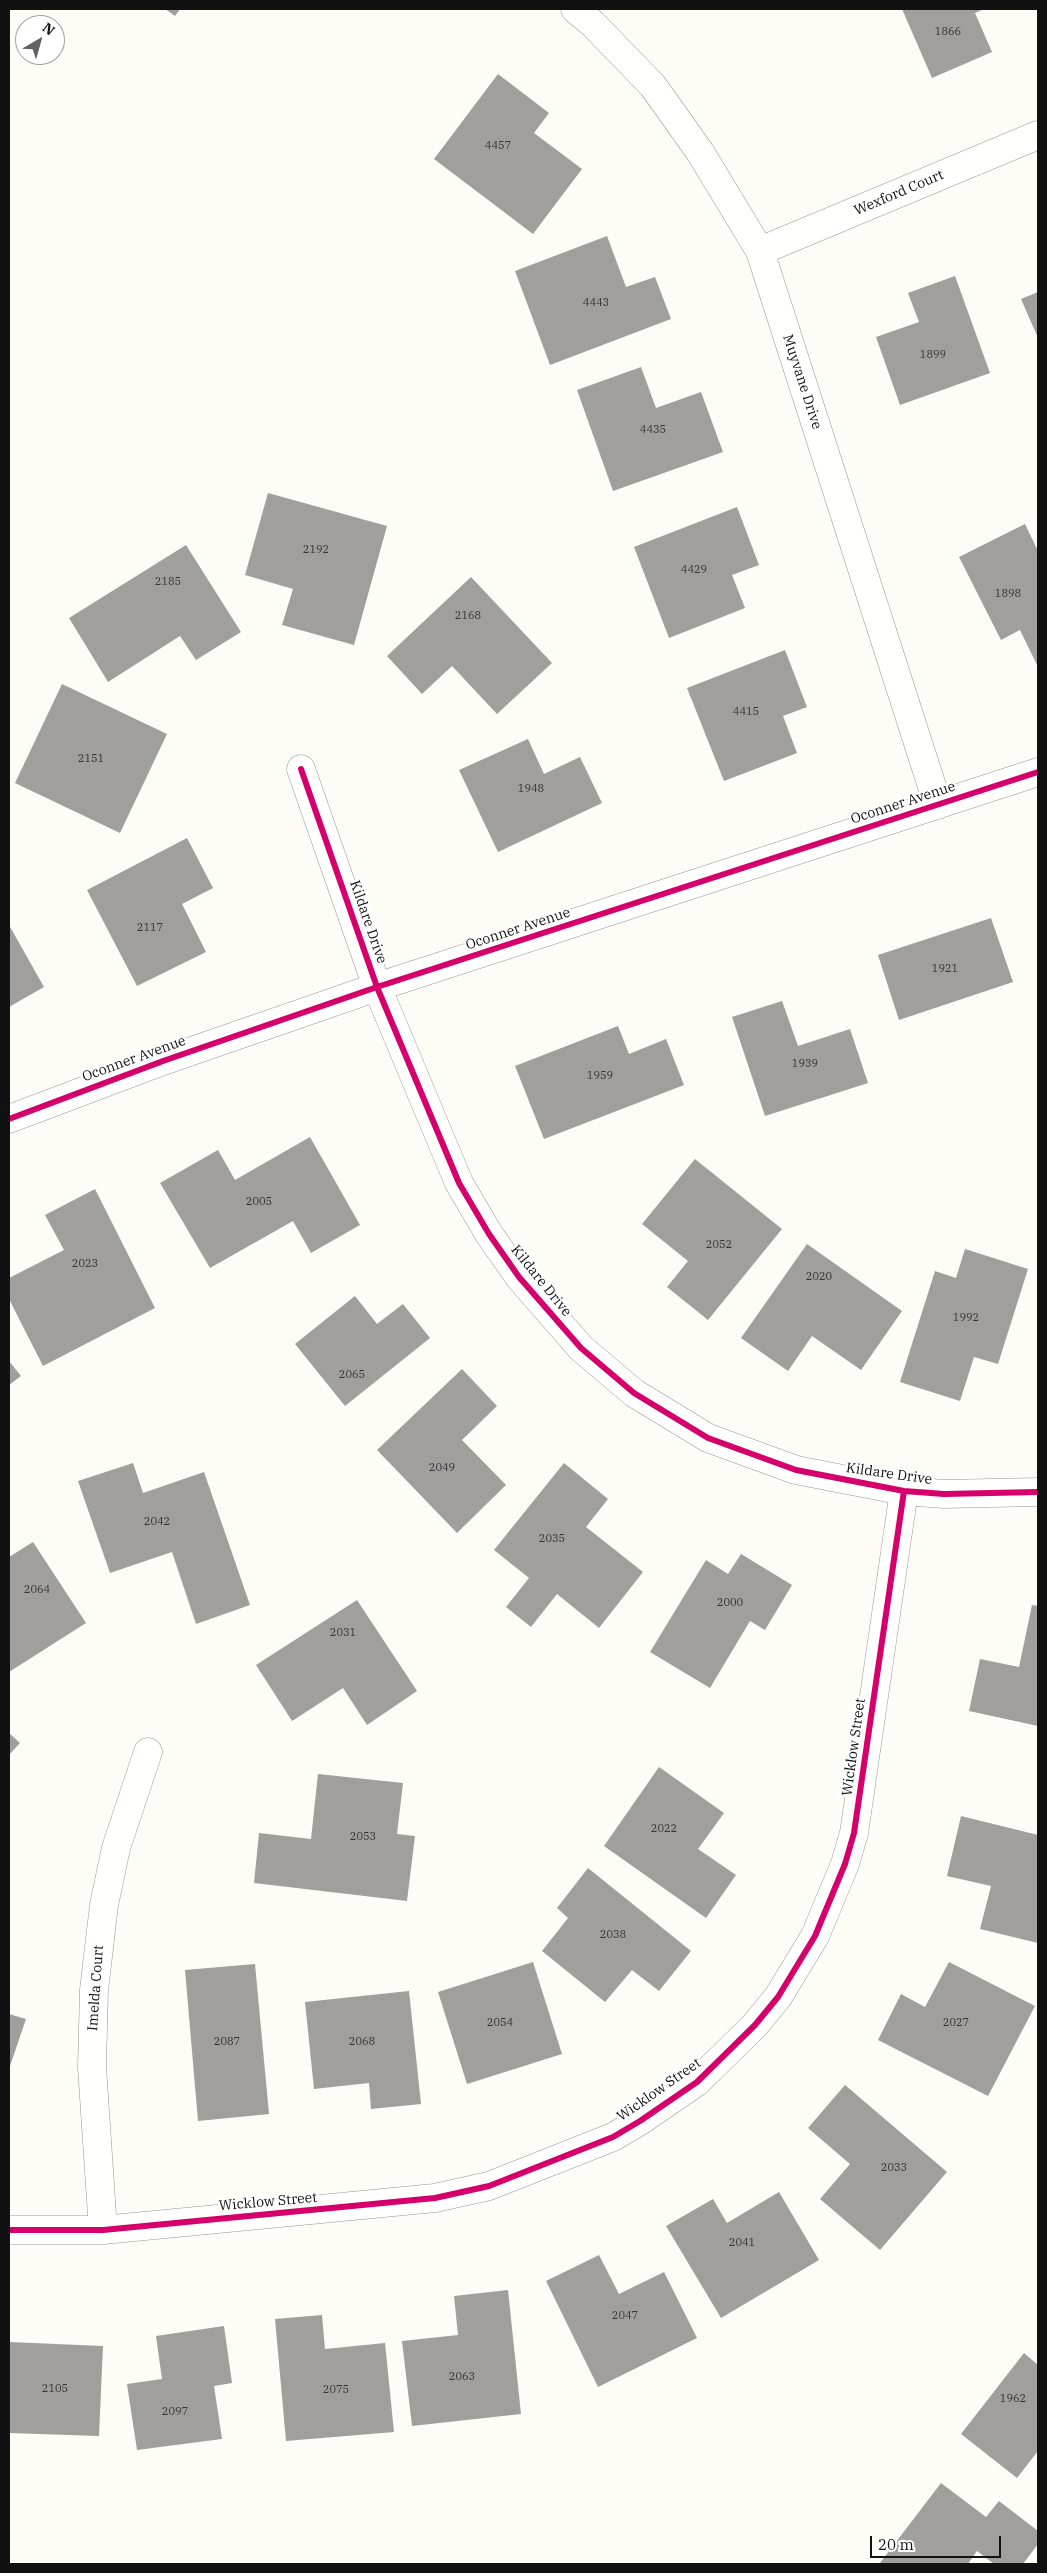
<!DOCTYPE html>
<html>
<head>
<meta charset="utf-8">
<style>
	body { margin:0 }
	#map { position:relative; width:1047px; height:2573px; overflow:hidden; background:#fdfcf7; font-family:"IBM Plex Serif",serif }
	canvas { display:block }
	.frame { position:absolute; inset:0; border:10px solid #111; pointer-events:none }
	.north { position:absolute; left:15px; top:15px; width:50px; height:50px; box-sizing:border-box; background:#fff; border:1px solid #a0a0a0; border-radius:50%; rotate:38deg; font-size:14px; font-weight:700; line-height:20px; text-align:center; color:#111 }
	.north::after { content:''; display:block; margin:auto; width:18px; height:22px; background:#646362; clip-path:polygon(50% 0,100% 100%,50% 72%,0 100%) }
	.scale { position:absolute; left:870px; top:2536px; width:131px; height:22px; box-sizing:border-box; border:2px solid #111; border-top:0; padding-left:6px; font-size:15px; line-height:18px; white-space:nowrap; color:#111; -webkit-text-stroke:4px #fff; paint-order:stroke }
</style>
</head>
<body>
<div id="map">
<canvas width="1047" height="2573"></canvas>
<div class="frame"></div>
<div class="north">N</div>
<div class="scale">20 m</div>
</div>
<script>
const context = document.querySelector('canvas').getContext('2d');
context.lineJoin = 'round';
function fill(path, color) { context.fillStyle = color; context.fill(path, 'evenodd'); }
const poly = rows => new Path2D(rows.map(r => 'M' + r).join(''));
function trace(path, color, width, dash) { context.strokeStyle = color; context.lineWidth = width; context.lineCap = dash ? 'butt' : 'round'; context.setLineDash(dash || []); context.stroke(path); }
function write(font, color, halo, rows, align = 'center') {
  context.font = font + ' "IBM Plex Serif",serif'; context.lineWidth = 5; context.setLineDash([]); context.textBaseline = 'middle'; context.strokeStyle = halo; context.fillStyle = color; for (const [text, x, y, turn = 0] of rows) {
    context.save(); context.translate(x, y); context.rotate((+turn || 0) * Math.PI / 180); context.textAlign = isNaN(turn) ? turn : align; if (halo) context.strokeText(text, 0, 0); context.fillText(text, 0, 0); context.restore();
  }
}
fill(poly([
	[165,9,180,9,175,16],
	[902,9,984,9,975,13,992,52,932,78],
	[498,74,549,113,534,133,582,169,533,234,434,159],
	[607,236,626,287,655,277,671,319,550,365,515,271],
	[955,276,990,373,900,405,876,337,919,322,908,293],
	[1038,292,1038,338,1021,299],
	[641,367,656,408,701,392,723,452,613,491,577,390],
	[268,493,387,526,354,645,282,625,293,589,245,575],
	[737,507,759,565,732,575,745,608,669,638,634,547],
	[1025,524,1038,551,1038,667,1020,630,1001,640,959,557],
	[186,545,241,632,196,660,180,636,108,682,69,618],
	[471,577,552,663,497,714,452,666,422,694,387,656],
	[785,650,807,707,783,716,797,753,724,781,687,688],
	[62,684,167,734,120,833,15,783],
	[528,739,544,774,580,757,602,803,498,852,459,770],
	[187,838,213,888,182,904,206,952,137,986,87,890],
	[991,918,1013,982,899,1020,878,955],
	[9,925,44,987,9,1007],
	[782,1001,798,1046,850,1029,868,1083,765,1116,732,1017],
	[618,1026,629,1054,666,1039,684,1085,544,1139,515,1066],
	[310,1137,360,1225,311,1253,293,1221,210,1268,160,1183,218,1150,235,1180],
	[695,1159,782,1229,708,1320,667,1287,688,1261,642,1224],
	[95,1189,155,1308,43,1366,9,1299,9,1278,64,1250,45,1215],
	[807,1244,902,1311,861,1370,812,1336,788,1371,741,1338],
	[965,1249,1028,1269,998,1364,974,1357,960,1401,900,1382,935,1271,956,1278],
	[355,1296,377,1324,403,1304,430,1338,345,1406,295,1344],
	[9,1361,21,1376,9,1385],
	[462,1369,497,1406,462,1440,506,1485,457,1533,377,1450],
	[133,1463,143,1493,204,1472,250,1605,196,1624,172,1552,110,1573,78,1481],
	[564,1463,608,1499,586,1527,643,1572,599,1628,557,1594,531,1627,506,1607,529,1578,494,1550],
	[33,1542,86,1623,9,1672,9,1557],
	[741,1554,792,1585,765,1630,750,1621,710,1688,650,1652,706,1560,728,1574],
	[357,1600,417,1691,367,1725,343,1688,292,1721,256,1665],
	[1032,1605,1038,1606,1038,1726,969,1711,980,1659,1019,1667],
	[9,1733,20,1743,9,1755],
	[659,1767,724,1813,698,1849,736,1875,706,1918,604,1846],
	[318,1774,403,1783,397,1834,415,1836,407,1901,254,1883,259,1833,311,1839],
	[961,1816,1038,1835,1038,1943,980,1929,991,1886,947,1876],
	[588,1868,691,1951,659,1991,632,1970,605,2002,542,1951,568,1918,557,1908],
	[533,1962,562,2054,467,2084,438,1992],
	[949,1962,1035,2006,988,2096,878,2040,901,1994,925,2007],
	[255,1964,269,2114,198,2121,185,1970],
	[409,1991,421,2104,371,2109,369,2083,314,2089,305,2002],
	[9,2014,26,2019,9,2069],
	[845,2085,947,2172,880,2250,820,2199,850,2164,808,2128],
	[779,2192,819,2260,721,2318,666,2226,713,2199,727,2223],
	[599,2255,619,2294,664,2272,697,2338,598,2387,546,2281],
	[508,2290,521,2414,412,2426,402,2341,458,2335,454,2296],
	[322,2315,325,2349,385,2343,394,2432,286,2441,275,2319],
	[224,2326,232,2383,214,2386,222,2439,137,2450,127,2384,162,2379,156,2336],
	[9,2342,103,2346,99,2436,9,2433],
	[1024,2353,1038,2365,1038,2451,1017,2478,961,2434],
	[941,2483,986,2517,999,2501,1038,2531,1038,2544,1023,2564,994,2564,977,2551,968,2564,880,2563]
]), '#a19f9c');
const minor = poly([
	[575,9,593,24,653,86,700,152,760,251,938,805],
	[760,251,1038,135],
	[301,769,377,987,459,1183,489,1234,519,1277,581,1348,634,1393,708,1438,796,1470,904,1491,944,1494,1038,1492],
	[9,1119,163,1061,377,987,1038,772],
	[9,2230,103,2230,435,2198,489,2186,613,2137,640,2121,697,2082,755,2025,778,1997,815,1936,845,1864,854,1833,904,1491],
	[103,2230,92,2067,94,1990,104,1905,116,1848,148,1752]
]);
trace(minor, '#979795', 29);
trace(minor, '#fffffe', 28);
trace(poly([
	[301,769,377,987,459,1183,489,1234,519,1277,581,1348,634,1393,708,1438,796,1470,904,1491,944,1494,1038,1492],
	[9,1119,163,1061,377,987,1038,772],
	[9,2230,103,2230,435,2198,489,2186,613,2137,640,2121,697,2082,755,2025,778,1997,815,1936,845,1864,854,1833,904,1491]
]), '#d6006c', 6);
write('11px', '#353434', null, [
	["1866",948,32],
	["4457",498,146],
	["4443",596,303],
	["1899",933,355],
	["4435",653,430],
	["2192",316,550],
	["4429",694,570],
	["2185",168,582],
	["1898",1008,594],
	["2168",468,616],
	["4415",746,712],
	["2151",91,759],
	["1948",531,789],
	["2117",150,928],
	["1921",945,969],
	["1939",805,1064],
	["1959",600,1076],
	["2005",259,1202],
	["2052",719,1245],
	["2023",85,1264],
	["2020",819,1277],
	["1992",966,1318],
	["2065",352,1375],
	["2049",442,1468],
	["2042",157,1522],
	["2035",552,1539],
	["2064",37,1590],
	["2000",730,1603],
	["2031",343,1633],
	["2022",664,1829],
	["2053",363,1837],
	["2038",613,1935],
	["2054",500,2023],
	["2027",956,2023],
	["2087",227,2042],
	["2068",362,2042],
	["2033",894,2168],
	["2041",742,2243],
	["2047",625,2316],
	["2063",462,2377],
	["2105",55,2389],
	["2075",336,2390],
	["1962",1013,2399],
	["2097",175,2412]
]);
write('14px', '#111', '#fff', [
	["Wexford Court",899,193,-23],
	["Muyvane Drive",802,382,72],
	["Oconner Avenue",903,803,-18],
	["Kildare Drive",368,922,71],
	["Oconner Avenue",518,929,-18],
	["Oconner Avenue",134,1059,-20],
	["Kildare Drive",541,1281,51],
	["Kildare Drive",889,1474,8],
	["Wicklow Street",854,1747,-82],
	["Imelda Court",96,1988,-86],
	["Wicklow Street",659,2090,-35],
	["Wicklow Street",268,2202,-5]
]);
</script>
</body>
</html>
